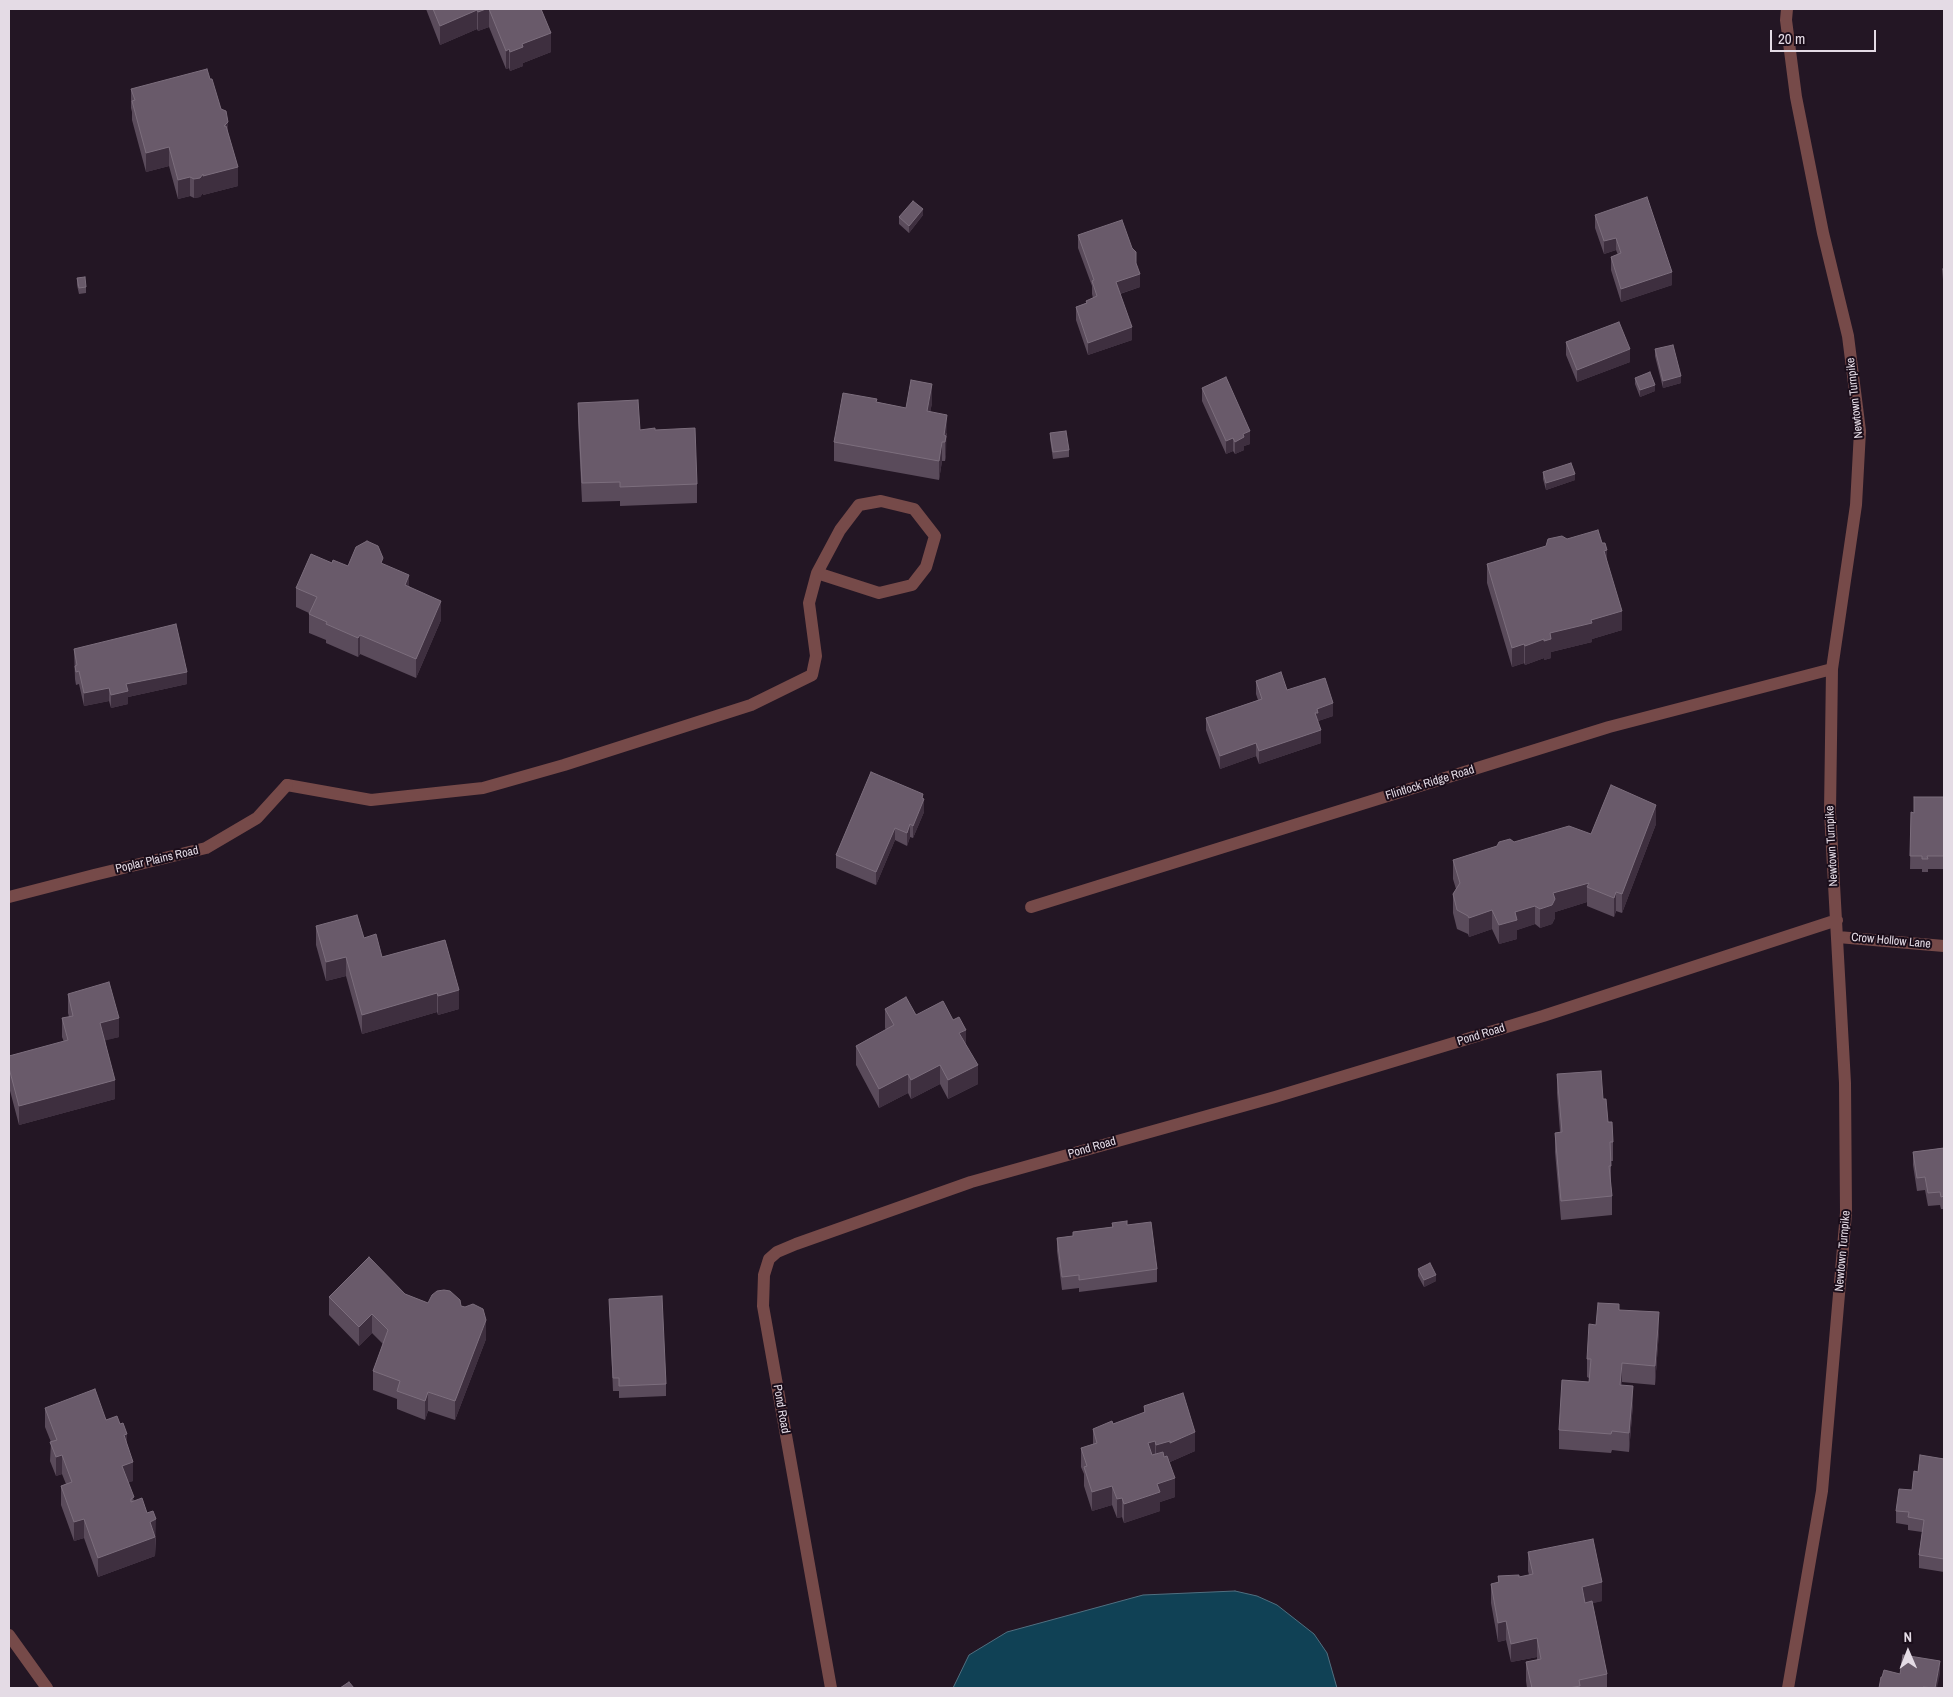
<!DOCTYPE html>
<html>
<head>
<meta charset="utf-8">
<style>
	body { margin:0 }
	#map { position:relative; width:1953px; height:1697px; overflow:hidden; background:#231624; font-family:"Archivo Narrow",sans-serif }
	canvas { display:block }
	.frame { position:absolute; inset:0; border:10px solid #e4dbe5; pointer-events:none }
	.north { position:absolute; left:1883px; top:1627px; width:50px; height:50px; -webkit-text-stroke:4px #1a0d1a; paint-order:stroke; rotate:359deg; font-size:14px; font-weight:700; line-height:20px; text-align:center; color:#e4dbe5 }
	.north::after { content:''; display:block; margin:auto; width:18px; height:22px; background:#e4dbe5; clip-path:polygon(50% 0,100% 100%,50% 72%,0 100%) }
	.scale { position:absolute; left:1770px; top:30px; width:106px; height:22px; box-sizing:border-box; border:2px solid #e4dbe5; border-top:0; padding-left:6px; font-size:15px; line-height:18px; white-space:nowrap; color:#e4dbe5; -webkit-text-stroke:4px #1a0d1a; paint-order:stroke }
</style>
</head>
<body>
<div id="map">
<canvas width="1953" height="1697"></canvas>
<div class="frame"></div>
<div class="north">N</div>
<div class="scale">20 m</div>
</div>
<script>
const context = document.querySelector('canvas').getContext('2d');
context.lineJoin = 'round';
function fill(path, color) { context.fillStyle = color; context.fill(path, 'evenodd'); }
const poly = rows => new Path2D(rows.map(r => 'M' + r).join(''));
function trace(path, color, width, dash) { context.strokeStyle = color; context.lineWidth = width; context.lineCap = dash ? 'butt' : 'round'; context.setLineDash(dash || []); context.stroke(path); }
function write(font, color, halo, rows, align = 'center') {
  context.font = font + ' "Archivo Narrow",sans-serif'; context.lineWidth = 4; context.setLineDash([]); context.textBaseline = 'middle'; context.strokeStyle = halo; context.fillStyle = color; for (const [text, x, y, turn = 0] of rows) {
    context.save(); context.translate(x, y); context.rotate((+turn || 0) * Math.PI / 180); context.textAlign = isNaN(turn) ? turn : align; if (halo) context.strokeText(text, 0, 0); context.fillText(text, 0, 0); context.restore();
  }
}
const water = poly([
	[1235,1591,1257,1596,1277,1605,1314,1634,1327,1653,1337,1688,953,1688,969,1655,1007,1632,1143,1595,1235,1591]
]);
fill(water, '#104155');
trace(water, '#506f80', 1);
trace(poly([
	[287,785,371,800,483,788,564,765,751,705,812,675,816,656,809,603,817,573,840,530,859,505,881,501,914,509,935,536,926,567,912,585,879,593,817,573]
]), '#764a49', 12);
trace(poly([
	[1787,9,1786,20,1796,97,1823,233,1848,336,1860,431,1856,505,1832,669,1830,812,1845,1083,1846,1213,1822,1491,1788,1688],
	[9,897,94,875,206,848,257,818,287,785],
	[1031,907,1609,727,1832,669],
	[1838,937,1944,946],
	[9,1635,47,1688],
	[831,1688,763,1306,764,1275,769,1259,777,1252,796,1244,971,1182,1275,1097,1543,1016,1837,920]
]), '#764a49', 12);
fill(poly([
	[426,9,541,9,551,52,523,63,523,66,510,71,509,68,506,69,489,27,478,31,477,29,440,45],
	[210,79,221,109,228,134,238,186,203,195,203,193,200,197,194,198,190,196,178,199,169,166,146,172,132,120,132,112,131,108,131,89],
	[923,215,909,233,899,224,899,217],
	[1595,215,1672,285,1621,302,1611,270,1611,257,1618,255,1616,250,1604,254,1595,228],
	[1943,228,1944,228,1944,259,1943,247],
	[1078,235,1136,263,1140,287,1120,294,1132,340,1088,355,1076,320,1076,307,1086,303,1086,301,1093,298,1092,294,1092,286,1078,248],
	[1943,269,1944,269,1944,309,1943,288],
	[77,278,86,287,86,293,79,294,77,285],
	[1566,342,1630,362,1577,382,1566,355],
	[1655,349,1681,383,1663,388,1655,356],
	[1635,378,1655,391,1640,397,1635,384],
	[1202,388,1250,444,1244,446,1244,450,1235,454,1233,451,1226,454,1202,401],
	[877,402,906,408,932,403,930,412,947,434,946,439,946,455,945,461,942,461,939,480,834,461,834,442],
	[578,403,640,430,655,430,697,484,697,503,620,506,620,501,582,502,578,422],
	[1050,433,1069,450,1069,457,1053,459,1050,439],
	[1543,472,1575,480,1546,490,1543,479],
	[1607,561,1622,630,1592,639,1592,642,1551,652,1551,658,1544,660,1544,658,1525,665,1524,663,1512,667,1487,583,1487,564],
	[332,563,348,566,383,564,409,586,441,620,416,678,360,654,358,657,326,643,326,640,309,633,309,613,296,607,296,588],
	[74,649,187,684,128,697,128,704,111,708,109,701,84,706,79,684,76,685,75,679],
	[1256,681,1287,690,1333,716,1318,721,1321,743,1259,764,1256,756,1220,769,1206,730,1206,718,1258,700,1256,694],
	[1944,797,1944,869,1928,869,1928,872,1922,872,1922,869,1910,869,1911,812,1914,813],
	[923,798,924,812,913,838,910,837,907,846,895,840,876,885,836,868,836,855],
	[1656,824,1622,913,1616,911,1614,917,1587,906,1587,902,1555,912,1555,918,1552,924,1540,928,1535,924,1517,930,1517,939,1499,944,1492,929,1469,937,1468,934,1457,929,1453,913,1453,894,1456,889,1453,879,1453,860,1514,842,1591,834],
	[316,926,364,938,382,957,445,940,459,1009,438,1015,437,1012,362,1034,346,976,326,981,316,945],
	[68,994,119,1037,105,1040,115,1099,19,1125,9,1087,9,1056,64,1042,62,1037,62,1018,69,1017,68,1013],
	[885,1009,916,1015,966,1045,978,1084,948,1099,940,1084,911,1099,908,1093,879,1108,856,1065,856,1046,886,1030,885,1028],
	[1557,1074,1603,1099,1613,1142,1613,1161,1611,1161,1611,1185,1610,1185,1612,1196,1612,1215,1561,1220,1555,1152,1555,1133,1560,1132,1557,1093],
	[1944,1148,1944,1209,1941,1209,1940,1205,1928,1206,1925,1190,1917,1191,1913,1165,1913,1152],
	[1112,1223,1127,1225,1157,1269,1157,1282,1079,1292,1079,1288,1062,1290,1057,1251,1057,1238,1073,1236,1073,1232,1112,1227],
	[1418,1269,1436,1281,1424,1287,1418,1276],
	[405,1294,428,1303,461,1306,486,1339,455,1420,428,1411,425,1420,397,1409,397,1399,373,1390,373,1371,383,1344,372,1333,359,1346,329,1315,329,1297],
	[609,1299,666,1384,666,1396,619,1398,619,1391,613,1391],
	[1619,1310,1659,1331,1655,1385,1622,1382,1621,1385,1633,1404,1629,1452,1612,1450,1611,1453,1559,1449,1559,1430,1589,1382,1589,1378,1587,1377,1587,1359,1596,1325],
	[1144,1406,1195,1451,1170,1462,1170,1460,1169,1460,1175,1497,1160,1502,1160,1511,1124,1523,1122,1517,1117,1518,1112,1505,1092,1511,1084,1486,1084,1474,1081,1467,1081,1448,1093,1444,1093,1429,1113,1424,1144,1413],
	[45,1408,106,1420,127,1445,133,1481,128,1482,134,1501,156,1538,155,1556,98,1577,84,1538,74,1541,61,1505,61,1486,66,1484,62,1474,56,1476,50,1461,51,1442,45,1427],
	[1944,1459,1944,1572,1919,1568,1919,1555,1922,1532,1908,1530,1908,1525,1896,1523,1896,1511,1912,1490,1918,1472],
	[1528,1552,1602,1601,1592,1603,1607,1674,1607,1688,1527,1688,1526,1681,1526,1662,1537,1660,1537,1657,1511,1662,1506,1640,1498,1642,1491,1603,1491,1584,1498,1583,1498,1576,1519,1577,1529,1575,1528,1571]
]), '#5a4b5b');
fill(poly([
	[486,9,489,9,489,27,478,31,478,12],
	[477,10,477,29,440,45,440,26],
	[551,33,551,52,523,63,523,66,510,71,510,52,522,44],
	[509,49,509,68,506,69,506,51],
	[228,122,228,141,224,126],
	[169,147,169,166,146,172,146,153],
	[238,167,238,186,203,195,203,176],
	[203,174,203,193,200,197,194,198,194,179],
	[190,177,190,196,178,199,178,180],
	[923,209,923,215,909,233,909,226],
	[1616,238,1616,250,1604,254,1604,241],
	[1672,272,1672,285,1621,302,1621,289],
	[1140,274,1140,287,1116,295,1116,282],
	[1132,327,1132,340,1088,355,1088,343],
	[1630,349,1630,362,1577,382,1577,370],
	[1681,376,1681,383,1663,388,1663,381],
	[932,384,932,403,927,430,927,411],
	[1655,385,1655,391,1640,397,1640,390],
	[947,415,946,455,945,461,945,442,944,435],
	[1250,431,1250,444,1244,446,1244,450,1235,454,1235,442,1243,434],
	[1233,438,1233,451,1226,454,1226,441],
	[942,442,942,461,939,480,939,461],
	[1575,474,1575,480,1546,490,1546,483],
	[1607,550,1607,569,1604,551],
	[409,575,409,594,405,585],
	[441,601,441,620,416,678,416,659],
	[1622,611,1622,630,1592,639,1592,642,1551,652,1551,658,1544,660,1544,641,1550,633],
	[360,635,360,654,358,657,358,638],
	[1544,639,1544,658,1525,665,1525,646],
	[1524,644,1524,663,1512,667,1512,648],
	[187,672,187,684,128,697,128,704,111,708,111,695,126,684],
	[109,688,109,701,84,706,84,693],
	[1333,703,1333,716,1318,721,1318,726,1315,713,1317,709],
	[1321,730,1321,743,1259,764,1259,751],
	[1256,743,1256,756,1220,769,1220,756],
	[923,794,923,802,924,799,924,812,913,838,913,826],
	[1656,805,1656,824,1622,913,1622,894],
	[910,824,910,837,907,846,907,833],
	[895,828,895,840,876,885,876,872],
	[1589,883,1587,887,1587,902,1555,912,1555,918,1552,924,1540,928,1540,909,1553,893],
	[1616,892,1616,911,1614,917,1614,898],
	[1535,906,1535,924,1517,930,1517,939,1499,944,1499,925,1515,912],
	[1492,910,1492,929,1469,937,1469,918],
	[346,957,346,976,326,981,326,962],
	[459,990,459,1009,438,1015,438,996],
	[437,993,437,1012,362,1034,362,1015],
	[119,1018,119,1037,100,1042,100,1023],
	[966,1030,966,1048,959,1033],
	[940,1065,940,1084,911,1099,911,1080],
	[978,1065,978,1084,948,1099,948,1080],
	[908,1074,908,1093,879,1108,879,1089],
	[115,1080,115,1099,19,1125,19,1106],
	[1436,1275,1436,1281,1424,1287,1424,1280],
	[1659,1312,1659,1331,1655,1385,1655,1366],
	[372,1314,372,1333,359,1346,359,1327],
	[486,1320,486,1339,455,1420,455,1401],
	[1622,1363,1622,1382,1620,1403,1620,1385],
	[1633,1386,1633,1404,1629,1452,1629,1433],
	[428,1392,428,1411,425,1420,425,1401],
	[1195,1432,1195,1451,1170,1462,1170,1443],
	[127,1434,127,1453,124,1435],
	[1155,1441,1155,1459,1148,1462,1148,1443],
	[1170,1441,1170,1460,1156,1464,1156,1445],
	[62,1455,62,1474,56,1476,56,1457],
	[133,1462,133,1481,122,1485,122,1466],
	[1175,1478,1175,1497,1160,1502,1160,1511,1124,1523,1124,1504,1157,1484],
	[1112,1486,1112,1505,1092,1511,1092,1492],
	[1122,1498,1122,1517,1117,1518,1117,1499],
	[84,1519,84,1538,74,1541,74,1522],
	[156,1519,155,1556,98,1577,98,1558,150,1522],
	[1602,1582,1602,1601,1582,1606,1582,1587],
	[1506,1621,1506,1640,1498,1642,1498,1623],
	[1537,1638,1537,1657,1511,1662,1511,1644],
	[1940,1661,1940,1674,1937,1688,1935,1688]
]), '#3e2f3f');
const building = poly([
	[433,9,486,9,478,12,477,10,440,26,433,9],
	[489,9,541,9,551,33,522,44,523,47,510,52,509,49,506,51,489,9],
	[207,69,210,79,212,79,221,109,226,111,228,122,224,126,226,126,238,167,203,176,203,174,200,178,194,179,190,177,178,180,169,147,146,153,132,101,135,100,131,89,207,69],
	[1647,197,1672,272,1621,289,1611,257,1621,253,1616,238,1604,241,1595,215,1647,197],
	[913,201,923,209,909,226,899,217,913,201],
	[1122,220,1132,248,1136,252,1136,263,1140,274,1116,282,1132,327,1088,343,1076,307,1087,303,1086,301,1097,296,1092,281,1094,280,1078,235,1122,220],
	[1943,269,1944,269,1944,290,1943,269],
	[85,277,86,287,79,288,77,278,85,277],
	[1619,322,1630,349,1577,370,1566,342,1619,322],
	[1673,345,1681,376,1663,381,1655,349,1673,345],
	[1650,372,1655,385,1640,390,1635,378,1650,372],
	[1226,377,1250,431,1243,434,1244,437,1235,442,1233,438,1226,441,1202,388,1226,377],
	[911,380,932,384,927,411,947,415,944,435,946,436,945,442,942,442,939,461,834,442,843,393,877,399,876,402,906,408,911,380],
	[638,400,640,430,655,428,655,430,695,428,697,484,620,487,620,482,582,483,578,403,638,400],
	[1066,431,1069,450,1053,452,1050,433,1066,431],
	[1571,463,1575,474,1546,483,1543,472,1571,463],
	[1598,530,1602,543,1605,543,1607,550,1604,551,1622,611,1591,620,1592,623,1550,633,1551,639,1544,641,1544,639,1525,646,1524,644,1512,648,1487,564,1546,546,1548,539,1562,536,1567,539,1598,530],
	[367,541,378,546,383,558,381,563,409,575,405,585,441,601,416,659,360,635,358,638,326,624,327,622,309,614,317,597,296,588,311,554,332,563,333,560,348,566,356,547,367,541],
	[176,624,187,672,126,684,128,691,111,695,109,688,84,693,79,671,76,672,75,666,77,665,74,649,176,624],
	[1281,672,1287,690,1325,678,1333,703,1317,709,1318,713,1315,713,1321,730,1259,751,1256,743,1220,756,1206,718,1262,699,1256,681,1281,672],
	[871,772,923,794,922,798,924,799,913,826,910,824,907,833,895,828,876,872,836,855,871,772],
	[1611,785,1656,805,1622,894,1616,892,1614,898,1587,887,1589,883,1553,893,1555,899,1552,905,1540,909,1535,906,1515,912,1517,920,1499,925,1492,910,1469,918,1468,916,1457,910,1453,894,1460,883,1453,860,1497,846,1499,842,1510,839,1514,842,1569,826,1591,834,1611,785],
	[1914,797,1944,797,1944,856,1927,856,1928,859,1922,859,1922,856,1910,856,1911,812,1914,813,1914,797],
	[357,915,364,938,376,934,382,957,445,940,459,990,438,996,437,993,362,1015,346,957,326,962,316,926,357,915],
	[109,982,119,1018,100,1023,115,1080,19,1106,9,1068,9,1056,68,1040,62,1018,73,1016,68,994,109,982],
	[906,997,916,1015,943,1001,953,1020,959,1017,966,1030,959,1033,978,1065,948,1080,940,1065,911,1080,908,1074,879,1089,856,1046,894,1025,885,1009,906,997],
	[1601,1071,1603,1099,1606,1099,1608,1122,1612,1122,1613,1142,1610,1142,1611,1166,1609,1166,1612,1196,1561,1201,1555,1133,1562,1132,1557,1074,1601,1071],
	[1944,1148,1944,1196,1941,1197,1940,1192,1928,1193,1925,1177,1917,1178,1913,1152,1944,1148],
	[1127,1221,1127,1225,1151,1222,1157,1269,1079,1280,1079,1275,1062,1277,1057,1238,1073,1236,1073,1232,1113,1227,1112,1223,1127,1221],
	[369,1257,405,1294,428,1303,432,1295,437,1291,444,1290,450,1291,460,1300,461,1306,465,1307,473,1304,483,1309,486,1320,455,1401,428,1392,425,1401,397,1391,400,1381,373,1371,388,1330,372,1314,359,1327,329,1297,369,1257],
	[1430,1263,1436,1275,1424,1280,1418,1269,1430,1263],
	[662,1296,666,1384,619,1386,619,1378,613,1378,609,1299,662,1296],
	[1598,1303,1619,1304,1619,1310,1659,1312,1655,1366,1622,1363,1620,1385,1633,1386,1629,1433,1612,1431,1611,1434,1559,1430,1562,1380,1589,1382,1591,1359,1587,1359,1589,1324,1596,1325,1598,1303],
	[95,1389,106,1420,117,1416,120,1424,123,1423,127,1434,124,1435,133,1462,122,1466,134,1497,131,1499,131,1502,142,1498,147,1513,153,1511,156,1519,150,1522,155,1537,98,1558,84,1519,74,1522,61,1486,72,1482,62,1455,56,1457,50,1442,57,1440,45,1408,95,1389],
	[1183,1393,1195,1432,1170,1443,1170,1441,1156,1445,1155,1441,1148,1443,1152,1455,1163,1452,1164,1457,1167,1456,1175,1478,1157,1484,1160,1492,1124,1504,1122,1498,1117,1499,1112,1486,1092,1492,1084,1467,1087,1466,1081,1448,1097,1443,1093,1429,1112,1421,1113,1424,1145,1412,1144,1406,1183,1393],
	[1920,1455,1944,1459,1944,1559,1919,1555,1924,1520,1908,1517,1909,1512,1896,1511,1899,1489,1912,1490,1914,1471,1918,1472,1920,1455],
	[1593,1539,1602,1582,1582,1587,1585,1603,1592,1601,1607,1674,1579,1680,1580,1686,1569,1688,1532,1688,1526,1662,1541,1659,1537,1638,1511,1644,1506,1621,1498,1623,1491,1584,1499,1582,1498,1576,1519,1575,1519,1577,1533,1574,1528,1552,1593,1539],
	[1903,1655,1940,1661,1935,1688,1923,1687,1923,1688,1879,1688,1881,1677,1882,1677,1884,1670,1900,1674,1903,1655],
	[349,1682,354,1688,340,1688,349,1682]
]);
fill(building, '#695a6a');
trace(building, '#7c6e7d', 1);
write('12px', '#e4dbe5', '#1a0d1a', [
	["Newtown Turnpike",1855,398,-96],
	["Flintlock Ridge Road",1430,783,-17],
	["Newtown Turnpike",1832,846,-93],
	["Poplar Plains Road",157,860,-13],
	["Crow Hollow Lane",1891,941,5],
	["Pond Road",1481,1035,-17],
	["Pond Road",1092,1148,-16],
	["Newtown Turnpike",1843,1251,-85],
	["Pond Road",781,1409,80]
]);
</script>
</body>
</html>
